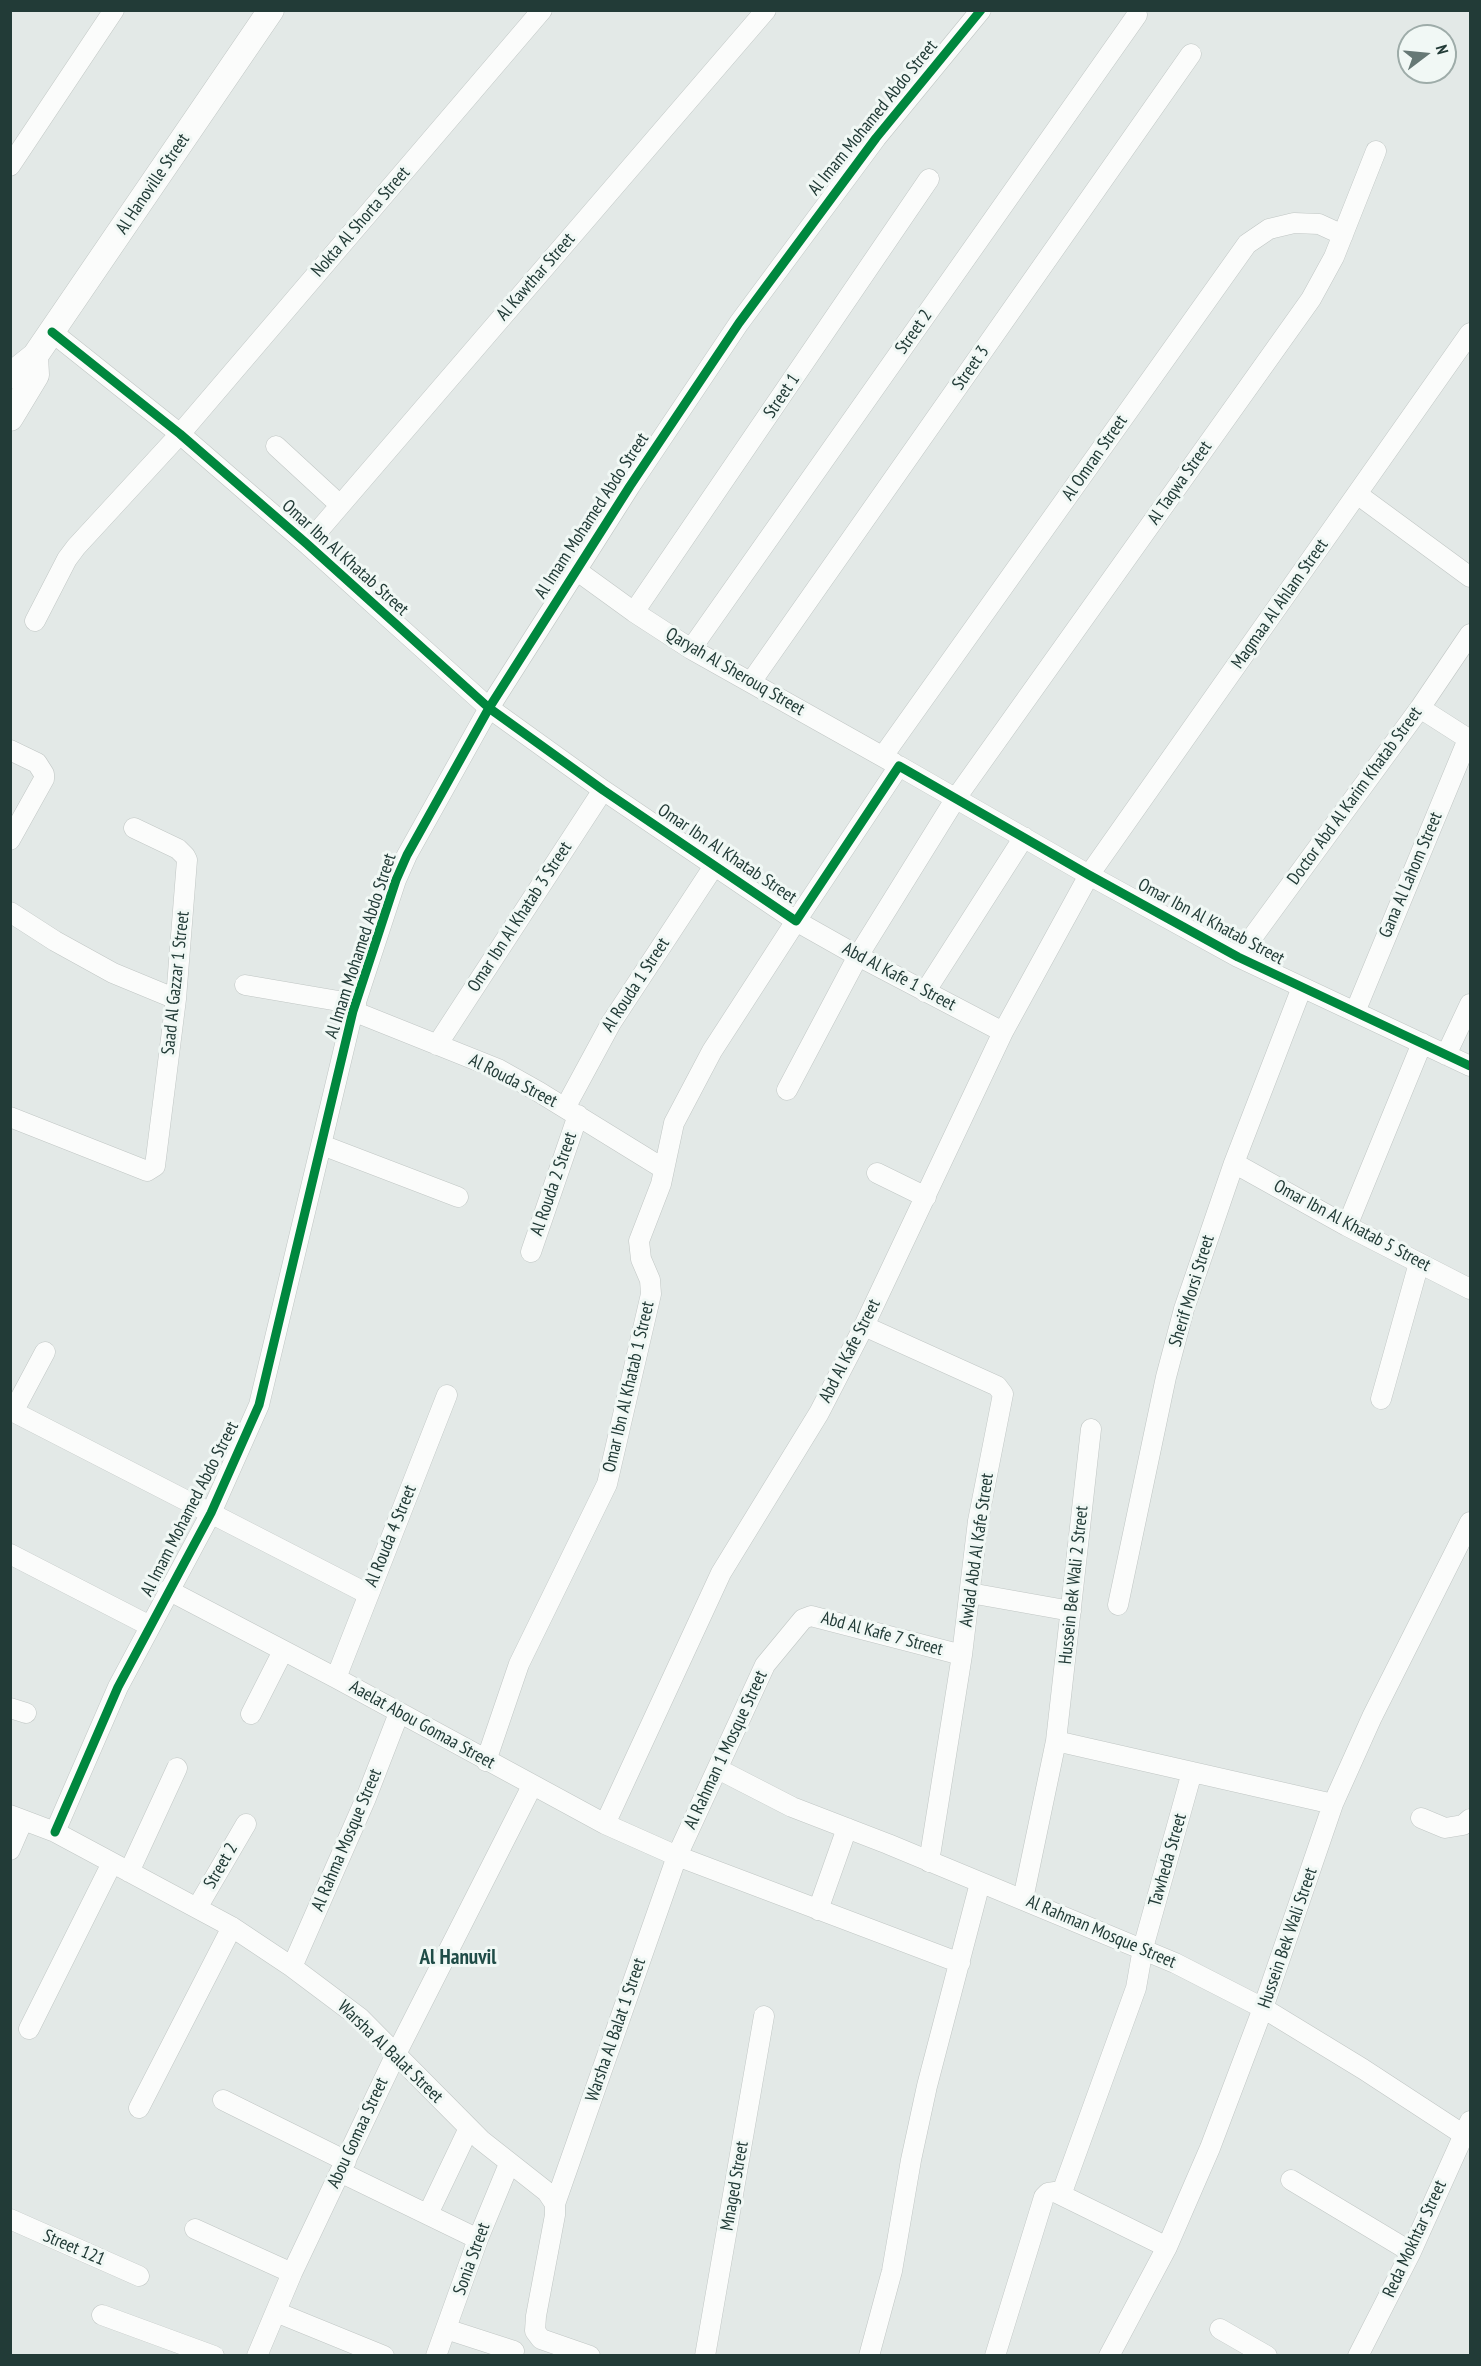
<!DOCTYPE html>
<html>
<head>
<meta charset="utf-8">
<style>
	body { margin:0 }
	#map { position:relative; width:1481px; height:2366px; overflow:hidden; background:#e3e9e7; font-family:"PT Sans Narrow",sans-serif }
	canvas { display:block }
	.frame { position:absolute; inset:0; border:12px solid #223b37; pointer-events:none }
	.north { position:absolute; left:1397px; top:24px; width:60px; height:60px; box-sizing:border-box; background:#f1f8f5; border:2px solid #9eaca9; border-radius:50%; rotate:74deg; font-size:16px; font-weight:700; line-height:24px; text-align:center; color:#223b37 }
	.north::after { content:''; display:block; margin:auto; width:21px; height:27px; background:#667875; clip-path:polygon(50% 0,100% 100%,50% 72%,0 100%) }
</style>
</head>
<body>
<div id="map">
<canvas width="1481" height="2366"></canvas>
<div class="frame"></div>
<div class="north">N</div>
</div>
<script>
const context = document.querySelector('canvas').getContext('2d');
context.lineJoin = 'round';
const poly = rows => new Path2D(rows.map(r => 'M' + r).join(''));
function trace(path, color, width, dash) { context.strokeStyle = color; context.lineWidth = width; context.lineCap = dash ? 'butt' : 'round'; context.setLineDash(dash || []); context.stroke(path); }
function write(font, color, halo, rows, align = 'center') {
  context.font = font + ' "PT Sans Narrow",sans-serif'; context.lineWidth = 6; context.setLineDash([]); context.textBaseline = 'middle'; context.strokeStyle = halo; context.fillStyle = color; for (const [text, x, y, turn = 0] of rows) {
    context.save(); context.translate(x, y); context.rotate((+turn || 0) * Math.PI / 180); context.textAlign = isNaN(turn) ? turn : align; if (halo) context.strokeText(text, 0, 0); context.fillText(text, 0, 0); context.restore();
  }
}
const minor = poly([
	[10,166,114,10],
	[52,332,180,434,307,544,489,708,603,790,796,921,899,766,1089,875,1238,957,1470,1066],
	[276,446,340,505],
	[1357,494,1470,577],
	[307,544,766,10],
	[576,570,634,612,691,649,894,763],
	[634,612,929,179],
	[35,621,67,559,76,547,180,434,542,10],
	[691,649,1137,15],
	[751,682,1191,54],
	[1420,708,1470,740],
	[10,750,37,763,44,774,44,779,10,840],
	[883,756,1247,244,1269,229,1294,223,1319,224,1343,235],
	[10,912,55,941,113,973,176,999],
	[1238,957,1420,708,1470,634],
	[245,985,356,1004],
	[925,992,1024,837],
	[353,1011,498,1069,539,1092,664,1169],
	[1355,1012,1468,739],
	[437,1045,603,790],
	[1446,1055,1470,1004],
	[787,1090,858,956,956,798,1311,299,1334,257,1376,151],
	[565,1108,611,1023,714,866],
	[10,1117,147,1171,155,1166,176,999,187,860,185,856,178,849,134,828],
	[322,1145,458,1197],
	[1234,1163,1347,1226,1470,1289],
	[877,1173,926,1197],
	[1347,1226,1422,1043],
	[531,1252,578,1115],
	[864,1326,997,1386,1003,1394,978,1521,962,1655,929,1862],
	[1381,1399,1419,1263],
	[10,1410,368,1594],
	[13,1412,45,1352],
	[10,1554,150,1626],
	[168,1590,336,1678,605,1824,677,1856,960,1963],
	[970,1593,1071,1611],
	[1118,1605,1166,1377,1184,1309,1234,1163,1302,987],
	[336,1678,447,1395],
	[10,1708,26,1713],
	[251,1714,283,1651],
	[1056,1741,1333,1804],
	[486,1761,519,1664,607,1484,651,1294,650,1280,641,1259,639,1241,661,1184,674,1123,712,1051,796,921,858,956,1003,1032],
	[718,1769,792,1807,888,1844,1175,1963,1263,2008,1363,2069,1464,2135],
	[10,1815,55,1832,232,1927,292,1967,360,2018,481,2140,547,2192,555,2204,555,2215,536,2316,535,2331,541,2339,590,2356],
	[1421,1818,1445,1828,1463,1825,1470,1819],
	[605,1824,721,1573,819,1413,864,1326,1003,1032,1089,875,1470,333],
	[55,1832,118,1687,211,1513,259,1405,353,1011,396,880,407,855,489,708,630,486,739,323,876,138,981,10],
	[10,1850,23,1820],
	[129,1872,177,1768],
	[1023,1899,1056,1741,1091,1429],
	[197,1908,246,1824],
	[818,1910,847,1828],
	[292,1967,366,1798,399,1713],
	[29,2029,112,1863],
	[223,2100,346,2161],
	[139,2108,232,1927],
	[340,2172,478,2239],
	[1291,2180,1411,2252],
	[1061,2195,1136,1988,1143,1948,1192,1772],
	[555,2204,677,1856,765,1665,803,1619,811,1616,962,1655],
	[428,2214,469,2128],
	[10,2219,139,2276],
	[195,2229,292,2273],
	[276,2312,384,2356],
	[102,2315,214,2356],
	[446,2329,514,2351],
	[1220,2329,1267,2356],
	[257,2356,292,2273,396,2054,532,1786],
	[436,2356,478,2239,509,2164],
	[705,2356,764,2016],
	[869,2356,892,2271,911,2160,927,2086,980,1883],
	[995,2356,1044,2197,1048,2193,1055,2192,1167,2247],
	[1109,2356,1167,2247,1210,2148,1263,2008,1333,1804,1372,1717,1470,1522],
	[1358,2356,1411,2252,1470,2121]
]);
const tertiary = poly([
	[10,376,35,356,271,10],
	[10,418,36,375,35,356]
]);
trace(minor, '#c0c6c4', 21);
trace(tertiary, '#c0c6c4', 27);
trace(minor, '#fbfcfb', 20);
trace(tertiary, '#fbfcfb', 26);
trace(poly([
	[52,332,180,434,307,544,489,708,603,790,796,921,899,766,1089,875,1238,957,1470,1066],
	[55,1832,118,1687,211,1513,259,1405,353,1011,396,880,407,855,489,708,630,486,739,323,876,138,981,10]
]), '#00873e', 9);
write('18px', '#223b37', '#f1f8f5', [
	["Al Imam Mohamed Abdo Street",873,118,-51],
	["Al Hanoville Street",153,184,-56],
	["Nokta Al Shorta Street",361,222,-49],
	["Al Kawthar Street",536,277,-49],
	["Street 2",914,332,-55],
	["Street 3",971,368,-55],
	["Street 1",782,396,-56],
	["Al Omran Street",1095,458,-55],
	["Al Taqwa Street",1180,483,-55],
	["Al Imam Mohamed Abdo Street",592,516,-57],
	["Omar Ibn Al Khatab Street",345,558,42],
	["Magmaa Al Ahlam Street",1280,604,-55],
	["Qaryah Al Sherouq Street",735,672,30],
	["Doctor Abd Al Karim Khatab Street",1355,796,-54],
	["Omar Ibn Al Khatab Street",727,854,34],
	["Gana Al Lahom Street",1411,875,-67],
	["Omar Ibn Al Khatab 3 Street",520,917,-57],
	["Omar Ibn Al Khatab Street",1211,922,28],
	["Al Imam Mohamed Abdo Street",361,946,-72],
	["Abd Al Kafe 1 Street",899,977,28],
	["Saad Al Gazzar 1 Street",176,983,-84],
	["Al Rouda 1 Street",636,985,-57],
	["Al Rouda Street",513,1081,27],
	["Al Rouda 2 Street",554,1184,-71],
	["Omar Ibn Al Khatab 5 Street",1352,1226,28],
	["Sherif Morsi Street",1192,1291,-73],
	["Abd Al Kafe Street",850,1351,-63],
	["Omar Ibn Al Khatab 1 Street",629,1387,-77],
	["Al Imam Mohamed Abdo Street",190,1509,-63],
	["Al Rouda 4 Street",391,1536,-68],
	["Awlad Abd Al Kafe Street",977,1550,-82],
	["Hussein Bek Wali 2 Street",1074,1585,-84],
	["Abd Al Kafe 7 Street",882,1634,15],
	["Aaelat Abou Gomaa Street",422,1725,29],
	["Al Rahman 1 Mosque Street",726,1750,-65],
	["Al Rahma Mosque Street",347,1840,-67],
	["Tawheda Street",1168,1860,-74],
	["Street 2",221,1866,-60],
	["Al Rahman Mosque Street",1101,1932,23],
	["Hussein Bek Wali Street",1288,1938,-71],
	["Warsha Al Balat 1 Street",616,2030,-71],
	["Warsha Al Balat Street",390,2052,44],
	["Abou Gomaa Street",358,2133,-65],
	["Mnaged Street",735,2186,-80],
	["Reda Mokhtar Street",1415,2239,-65],
	["Street 121",74,2248,23],
	["Sonia Street",472,2259,-70]
]);
write('bold 21px', '#1f4c47', '#f1f8f5', [
	["Al Hanuvil",458,1958]
]);
</script>
</body>
</html>
